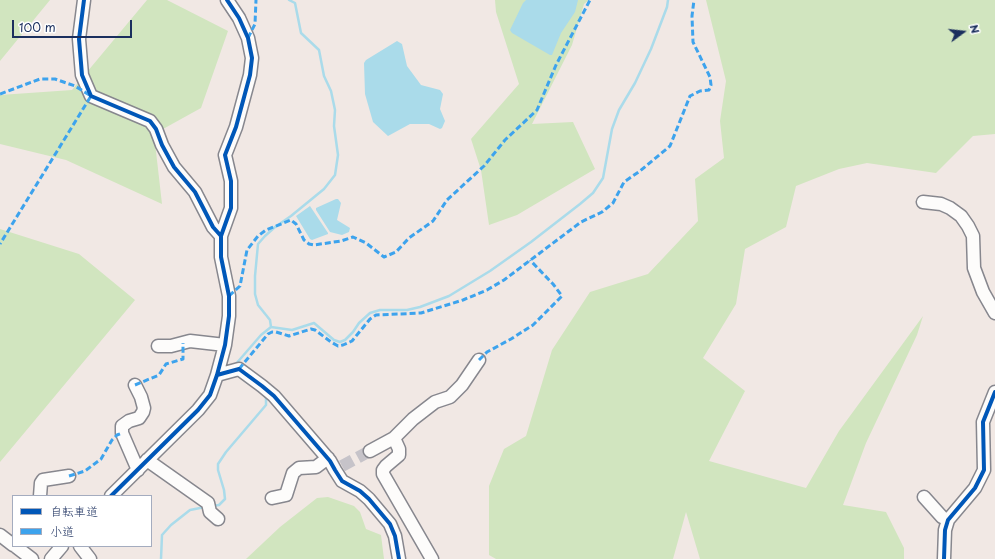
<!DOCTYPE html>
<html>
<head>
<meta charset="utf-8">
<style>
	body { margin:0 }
	#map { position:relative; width:995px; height:559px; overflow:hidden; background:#f1e8e4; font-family:"Playpen Sans","Klee One",sans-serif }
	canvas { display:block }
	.legend { position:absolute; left:12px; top:495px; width:140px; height:52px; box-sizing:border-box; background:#fff; border:1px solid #a4acbf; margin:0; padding:5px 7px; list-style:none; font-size:12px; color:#1b2f5e }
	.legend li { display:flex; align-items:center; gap:8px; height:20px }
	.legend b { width:20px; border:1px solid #a4acbf }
	.north { position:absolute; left:943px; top:12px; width:40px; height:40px; -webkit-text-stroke:3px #fff; paint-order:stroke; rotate:75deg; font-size:11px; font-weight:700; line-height:16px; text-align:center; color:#1b2f5e }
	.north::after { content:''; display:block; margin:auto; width:14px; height:18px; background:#1b2f5e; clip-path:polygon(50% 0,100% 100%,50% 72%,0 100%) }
	.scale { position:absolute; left:12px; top:20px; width:120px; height:18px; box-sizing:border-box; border:2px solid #1b2f5e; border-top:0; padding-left:5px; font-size:12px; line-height:14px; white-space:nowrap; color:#1b2f5e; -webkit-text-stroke:3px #fff; paint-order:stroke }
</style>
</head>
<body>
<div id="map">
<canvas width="995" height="559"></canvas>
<ul class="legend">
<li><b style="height:5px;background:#0057b8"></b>自転車道</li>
<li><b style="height:5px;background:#3da3ed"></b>小道</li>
</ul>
<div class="north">N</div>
<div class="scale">100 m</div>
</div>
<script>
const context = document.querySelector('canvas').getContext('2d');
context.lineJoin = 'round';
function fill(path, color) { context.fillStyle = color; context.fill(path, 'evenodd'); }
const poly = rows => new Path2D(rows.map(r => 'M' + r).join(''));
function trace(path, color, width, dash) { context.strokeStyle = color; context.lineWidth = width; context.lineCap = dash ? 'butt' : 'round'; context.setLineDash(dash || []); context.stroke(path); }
fill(poly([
	[0,0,50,0,0,61],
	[147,0,167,0,228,31,201,108,154,134,162,204,66,160,0,144,0,95,72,90],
	[495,0,589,0,584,4,572,45,532,124,573,122,595,169,517,215,489,225,481,170,471,139,519,84,496,12],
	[706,0,995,0,995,134,973,136,936,173,867,163,839,169,796,186,786,227,745,249,736,304,703,358,745,391,709,461,806,488,839,431,923,316,917,335,866,443,843,505,886,512,904,548,904,559,700,559,686,512,673,559,496,559,489,555,489,486,504,449,526,436,552,350,590,292,648,274,698,221,695,179,724,158,720,121,726,81],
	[0,229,79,254,135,300,0,462],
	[328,497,354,506,360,512,366,529,381,535,384,559,246,559,280,527,317,498]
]), '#d1e5bf');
fill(poly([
	[526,0,578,0,575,12,561,33,552,55,550,55,512,33,510,30,523,3],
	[397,41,402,44,407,66,421,85,440,90,443,94,440,109,445,121,442,128,440,129,429,124,410,124,388,136,373,122,365,94,364,63,366,60],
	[336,199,338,199,341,203,337,220,350,228,349,232,342,235,330,232,316,210,316,208],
	[310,206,328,233,328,234,312,240,310,239,296,216]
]), '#aadbea');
trace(poly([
	[271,327,270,320,258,305,255,294,255,276,258,244,265,236,275,227,291,216,324,189,335,175,338,155,334,126,335,110,331,91,324,76,319,50,301,33,295,3,289,0],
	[235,365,261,335,271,327,292,330,314,323,334,340,340,342,345,340,353,332,359,323,370,313,380,310,407,310,420,307,449,296,490,271,531,242,580,204,593,193,603,178,612,129,619,110,635,83,651,49,667,7,668,0],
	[236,374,248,383],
	[212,506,219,505,225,499,224,490,218,470,218,464,226,452,266,405,266,398,263,394],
	[161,559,162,535,171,525,190,510,205,507]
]), '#aadbea', 2.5);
trace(poly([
	[342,466,370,451]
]), '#c6c3c9', 12, [12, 6]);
const minor = poly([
	[84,0,79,39,82,75,91,96,150,121,156,129,162,145,174,167,195,192,213,227,221,236],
	[923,202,941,204,950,208,961,216,968,226,973,236,974,268,983,292,995,313],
	[158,346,171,346,190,341,225,345],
	[217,375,239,369,262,386,274,396,330,461,335,470,342,481,360,491,369,499,390,524,395,536,399,559],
	[135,385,141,397,144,408,143,412,139,418,129,421,122,426,122,433,138,470],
	[394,438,399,449,399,455,386,466,383,470,383,474,432,559],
	[370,451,394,438,413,419,435,402,450,397,462,385,479,360],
	[147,460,208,503,210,512,218,519],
	[40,496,41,483,43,480,69,476],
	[111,496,198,410,210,395,217,375,225,345,229,316,229,296,221,257,221,236,231,208,231,181,225,155,236,127,250,75,252,58,248,38,239,18,227,0],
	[924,497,942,517,948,520],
	[272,498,286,495,293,473,299,468,316,467,328,458],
	[0,535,13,545],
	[15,546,32,559],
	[80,546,90,559],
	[51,559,62,546],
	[944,559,945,530,948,520,975,488,984,470,983,422,995,392]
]);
trace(minor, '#87878e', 15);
trace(minor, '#fdfcfb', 12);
trace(poly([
	[248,38,255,24,256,0],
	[0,94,40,79,55,79,75,86,91,96,0,244],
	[229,296,240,286,247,250,258,236,266,230,291,220,296,224,304,240,309,244,314,245,341,241,353,237,366,243,384,257,396,252,409,238,433,221,447,200,484,166,505,140,537,110,556,65,590,0],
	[479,360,487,352,511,339,533,325,562,296,553,284,530,260],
	[239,369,268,334,272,332,276,332,289,336,311,329,315,330,331,342,338,346,343,345,352,341,370,319,376,315,421,313,463,300,487,290,504,280,581,222,602,212,613,203,624,182,640,171,670,146,690,96,700,91,709,90,711,85,710,77,693,42,692,16,694,0],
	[135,385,159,375,166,364,183,359,183,343],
	[69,476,85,471,101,459,112,440,117,435,122,433]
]), '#3da3ed', 3, [6, 3]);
trace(poly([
	[84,0,79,39,82,75,91,96,150,121,156,129,162,145,174,167,195,192,213,227,221,236],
	[217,375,239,369,262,386,274,396,330,461,335,470,342,481,360,491,369,499,390,524,395,536,399,559],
	[111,496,198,410,210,395,217,375,225,345,229,316,229,296,221,257,221,236,231,208,231,181,225,155,236,127,250,75,252,58,248,38,239,18,227,0],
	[944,559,945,530,948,520,975,488,984,470,983,422,995,392]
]), '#0057b8', 4);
</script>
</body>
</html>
